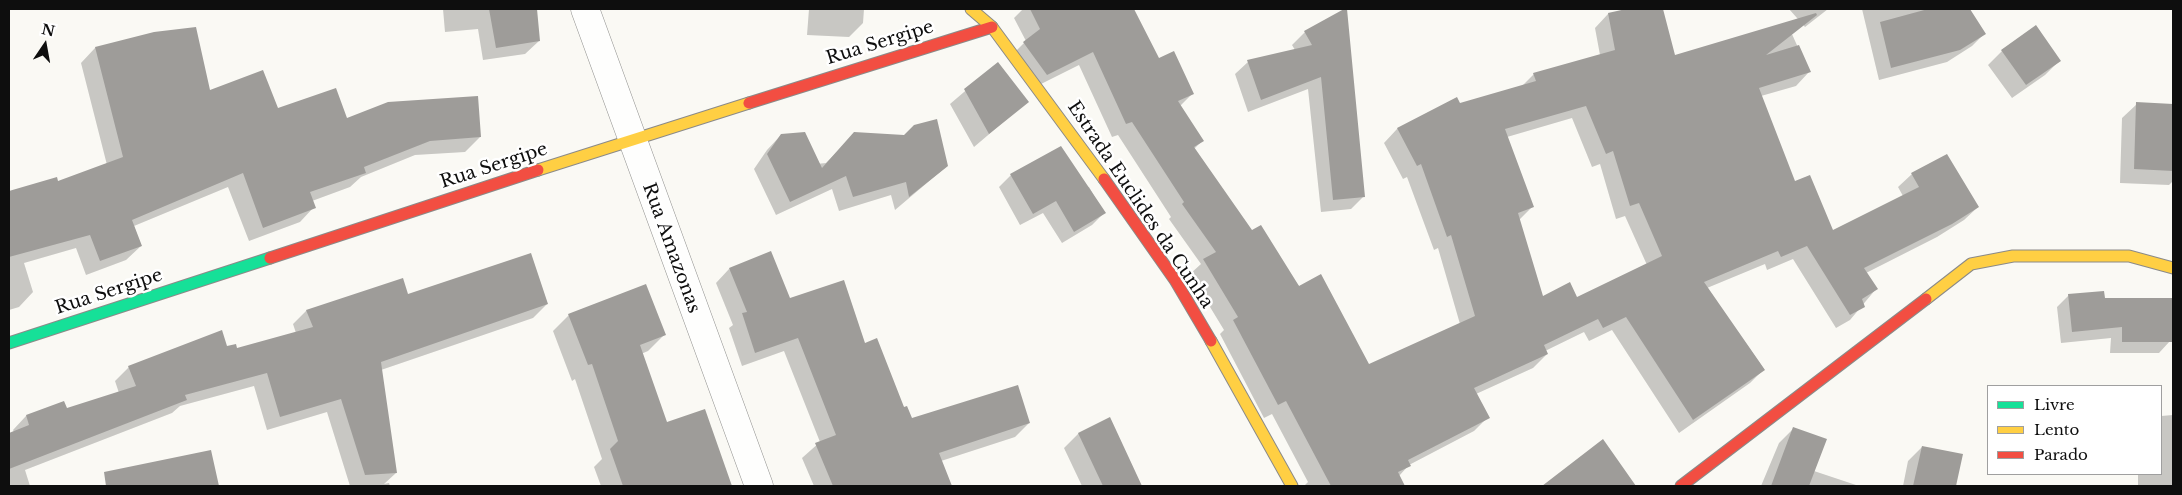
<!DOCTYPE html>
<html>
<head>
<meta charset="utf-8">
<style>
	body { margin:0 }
	#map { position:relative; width:2182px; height:495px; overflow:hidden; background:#faf9f4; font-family:"Libre Baskerville",serif }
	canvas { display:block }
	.frame { position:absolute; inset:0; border:10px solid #0e0e0e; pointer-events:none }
	.legend { position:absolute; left:1987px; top:385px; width:175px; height:90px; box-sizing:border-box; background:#fff; border:1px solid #9f9f9f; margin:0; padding:6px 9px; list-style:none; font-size:15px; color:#0e0e0e }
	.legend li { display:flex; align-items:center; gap:10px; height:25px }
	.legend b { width:25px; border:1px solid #9f9f9f }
	.north { position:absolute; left:20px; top:20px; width:50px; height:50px; -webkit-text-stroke:4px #fff; paint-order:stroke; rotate:12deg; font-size:14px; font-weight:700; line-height:20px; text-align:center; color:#0e0e0e }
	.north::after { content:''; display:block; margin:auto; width:18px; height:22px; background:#0e0e0e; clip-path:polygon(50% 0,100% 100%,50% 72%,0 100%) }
</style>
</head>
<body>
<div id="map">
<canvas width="2182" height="495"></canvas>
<div class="frame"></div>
<ul class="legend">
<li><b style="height:6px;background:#16e098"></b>Livre</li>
<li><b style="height:6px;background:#ffcf43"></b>Lento</li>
<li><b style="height:6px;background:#f24e42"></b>Parado</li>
</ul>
<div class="north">N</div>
</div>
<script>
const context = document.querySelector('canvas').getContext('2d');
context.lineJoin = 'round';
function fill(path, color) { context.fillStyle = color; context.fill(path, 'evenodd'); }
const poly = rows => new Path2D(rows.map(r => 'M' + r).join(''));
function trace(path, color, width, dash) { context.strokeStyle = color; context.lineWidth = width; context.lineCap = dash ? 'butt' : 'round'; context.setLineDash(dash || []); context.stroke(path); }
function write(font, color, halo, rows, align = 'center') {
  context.font = font + ' "Libre Baskerville",serif'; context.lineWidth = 5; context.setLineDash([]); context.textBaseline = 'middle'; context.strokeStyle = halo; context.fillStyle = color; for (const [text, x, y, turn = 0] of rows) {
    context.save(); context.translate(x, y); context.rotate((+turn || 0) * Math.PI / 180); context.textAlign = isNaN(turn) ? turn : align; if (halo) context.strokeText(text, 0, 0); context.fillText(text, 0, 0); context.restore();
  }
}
fill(poly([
	[443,9,535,9,539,41,525,54,483,60,478,29,445,32],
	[809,9,864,9,863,23,849,37,807,35],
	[1023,9,1132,9,1158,60,1192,94,1180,106,1202,141,1194,149,1252,232,1369,366,1460,324,1438,248,1434,250,1407,177,1403,179,1384,143,1397,129,1457,99,1460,105,1522,86,1534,74,1600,55,1595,28,1608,14,1631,9,1662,9,1674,56,1787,23,1809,72,1796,86,1761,96,1795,183,1832,231,1903,196,1898,187,1912,174,1978,207,1964,220,1937,237,1866,273,1876,289,1850,320,1836,328,1793,259,1767,270,1765,264,1707,288,1764,369,1750,383,1679,433,1612,330,1589,341,1584,332,1545,351,1547,354,1533,368,1476,394,1488,417,1474,431,1409,465,1399,476,1404,486,1304,486,1308,482,1272,414,1264,418,1220,334,1224,330,1190,274,1201,264,1169,219,1171,217,1118,135,1112,137,1079,65,1033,88,1010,57,1026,41,1014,18],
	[1572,118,1592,167,1600,164,1616,219,1625,216,1647,265,1576,299,1542,297,1519,220,1532,207,1507,137],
	[1346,9,1364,196,1351,209,1321,212,1308,89,1248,112,1235,74,1248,62,1295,50,1292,45,1305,32],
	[1789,9,1828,9,1805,27],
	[1862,9,1968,9,1984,34,1972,46,1947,62,1879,80],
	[154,33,209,92,277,110,480,137,465,152,415,155,361,177,350,187,312,201,314,207,300,222,249,241,228,187,134,226,141,246,126,260,86,275,76,248,24,263,33,292,19,307,9,310,9,192,56,178,57,183,107,165,81,63,95,48],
	[2002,51,2059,61,2045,75,2012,98,1988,65],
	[998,63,1027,102,974,147,950,104],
	[2137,104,2173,105,2173,181,2169,185,2120,183,2122,118],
	[854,134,947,166,895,210,891,195,839,211,832,189,776,215,754,169,767,150,781,135,816,164,826,163],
	[1011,175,1089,187,1104,213,1092,225,1062,243,1043,213,1020,225,999,187],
	[729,269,789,299,865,344,911,419,1029,423,1015,437,941,461,951,486,814,486,802,458,820,442,784,351,742,366,729,328,733,325,716,283],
	[402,280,407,295,547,304,533,318,381,370,396,473,384,484,389,483,390,486,350,486,327,412,267,430,254,386,180,406,172,413,25,470,30,486,9,486,9,434,14,432,13,430,26,416,66,410,119,393,115,381,129,367,226,348,236,350,296,333,293,324,306,311],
	[2069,295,2103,300,2173,300,2173,332,2170,332,2170,341,2159,353,2110,353,2111,338,2061,343,2057,307],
	[569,315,664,335,648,351,641,354,666,423,705,411,731,486,601,486,594,467,602,459,575,379,572,381,553,331],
	[2173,415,2173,486,2138,486,2138,474,2161,474,2161,416],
	[1109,419,1140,485,1139,486,1082,486,1064,448,1078,434],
	[1794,428,1814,471,1859,486,1761,486,1779,443],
	[1602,441,1635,486,1544,486],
	[1922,447,1961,455,1955,486,1903,486,1908,461],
	[210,451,218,486,162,486,159,473]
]), '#0003');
fill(poly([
	[489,9,537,9,540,41,496,48],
	[1030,9,1134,9,1159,58,1174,51,1194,94,1178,101,1204,141,1194,147,1252,230,1261,225,1299,286,1321,274,1369,364,1475,316,1451,235,1447,237,1421,164,1417,166,1397,128,1457,97,1460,103,1536,81,1533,73,1615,50,1608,13,1626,9,1663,9,1675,55,1816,13,1817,15,1766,55,1799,45,1811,72,1759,88,1795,181,1810,175,1833,230,1919,187,1911,173,1947,154,1979,207,1952,224,1864,268,1878,289,1862,299,1865,307,1850,315,1807,246,1781,257,1778,251,1704,282,1765,370,1693,420,1626,317,1603,328,1598,319,1544,345,1548,354,1474,388,1490,418,1408,460,1411,466,1398,472,1405,486,1331,486,1286,401,1278,405,1233,320,1238,317,1203,259,1216,252,1182,204,1184,202,1132,122,1126,124,1093,52,1047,75,1023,42,1040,29],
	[1586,106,1606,154,1613,151,1630,206,1639,203,1662,256,1577,297,1570,282,1543,296,1518,213,1534,207,1505,129],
	[1344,9,1347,9,1365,197,1333,200,1321,77,1261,100,1247,60,1312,45,1304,31],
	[1928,9,1970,9,1986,34,1960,50,1891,68,1880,22],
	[2036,25,2061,61,2026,85,2001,50],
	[196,27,210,90,263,70,278,108,336,88,347,118,388,102,478,96,481,137,430,141,364,167,366,173,310,192,316,208,263,228,243,173,132,220,142,246,100,261,90,235,9,257,9,191,57,177,58,181,123,157,95,47,154,32],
	[998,62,1029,102,989,134,964,89],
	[2136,102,2173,104,2173,171,2134,169],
	[937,119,948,166,909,197,906,182,853,197,846,176,790,202,767,154,781,134,805,132,822,168,854,132,904,135,914,125],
	[1061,146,1106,213,1074,232,1056,201,1033,214,1010,174],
	[771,251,790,298,844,280,865,343,877,338,904,407,907,406,912,418,1018,385,1030,423,939,453,952,486,833,486,815,443,836,435,798,338,755,353,742,313,747,312,729,268],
	[531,253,548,304,381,362,397,473,365,475,341,399,280,417,267,373,185,395,187,400,9,469,9,433,29,425,26,415,64,401,67,408,136,386,128,366,222,330,227,346,236,344,237,348,313,327,306,310,403,278,408,294],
	[646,284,666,335,640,345,667,422,705,409,732,486,623,486,610,449,618,441,592,364,588,365,568,314],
	[2104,291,2105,298,2173,298,2172,342,2122,342,2122,327,2072,332,2068,294],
	[1110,417,1142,486,1103,486,1078,433],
	[1793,427,1827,439,1809,486,1771,486],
	[1603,439,1636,486,1542,486],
	[1922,446,1963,454,1956,486,1913,486],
	[211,450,219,486,106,486,104,472]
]), '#9e9c99');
const street = poly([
	[585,9,759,486]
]);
const fast = poly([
	[9,343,270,258]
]);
const slow = poly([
	[971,9,992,27,1104,179],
	[538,170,749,103],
	[1926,299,1971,264,2013,256,2129,256,2173,268],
	[1211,341,1292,486]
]);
const jam = poly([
	[749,103,992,27],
	[1104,179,1175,280,1211,341],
	[270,258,538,170],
	[1681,486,1926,299]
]);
trace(street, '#949492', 29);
trace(fast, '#8b8a88', 13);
trace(slow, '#8b8a88', 13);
trace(jam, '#8b8a88', 13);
trace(street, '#fefefd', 28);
trace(fast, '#16e098', 11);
trace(slow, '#ffcf43', 11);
trace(jam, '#f24e42', 11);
write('18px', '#0e0e0e', '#fff', [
	["Rua Sergipe",880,43,-17],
	["Rua Sergipe",494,166,-18],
	["Estrada Euclides da Cunha",1140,205,56],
	["Rua Amazonas",671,248,70],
	["Rua Sergipe",109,292,-18]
]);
</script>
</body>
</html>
